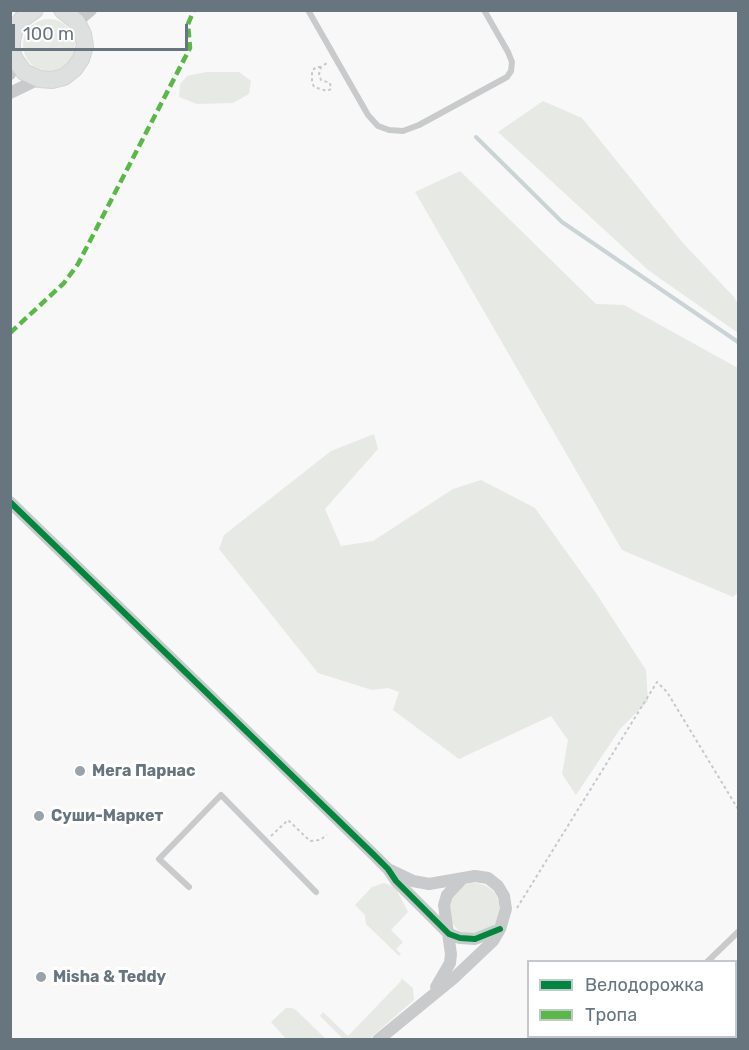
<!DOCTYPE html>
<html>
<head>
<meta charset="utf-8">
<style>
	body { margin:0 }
	#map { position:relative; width:749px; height:1050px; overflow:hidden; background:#f8f8f8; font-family:Rubik,sans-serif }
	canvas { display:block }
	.frame { position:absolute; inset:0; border:12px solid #66757e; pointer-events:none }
	.legend { position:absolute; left:527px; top:960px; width:210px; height:78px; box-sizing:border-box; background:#fff; border:2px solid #c2c8cb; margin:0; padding:8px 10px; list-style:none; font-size:18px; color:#66757e }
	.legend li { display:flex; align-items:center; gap:12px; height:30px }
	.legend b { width:30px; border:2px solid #c2c8cb }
	.scale { position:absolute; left:12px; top:24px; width:176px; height:27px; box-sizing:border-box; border:3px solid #66757e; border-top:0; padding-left:8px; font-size:18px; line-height:21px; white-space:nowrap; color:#66757e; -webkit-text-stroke:4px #fff; paint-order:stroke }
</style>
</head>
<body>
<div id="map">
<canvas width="749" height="1050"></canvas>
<div class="frame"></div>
<ul class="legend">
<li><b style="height:8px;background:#00873e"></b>Велодорожка</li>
<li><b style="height:8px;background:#58b947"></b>Тропа</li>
</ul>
<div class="scale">100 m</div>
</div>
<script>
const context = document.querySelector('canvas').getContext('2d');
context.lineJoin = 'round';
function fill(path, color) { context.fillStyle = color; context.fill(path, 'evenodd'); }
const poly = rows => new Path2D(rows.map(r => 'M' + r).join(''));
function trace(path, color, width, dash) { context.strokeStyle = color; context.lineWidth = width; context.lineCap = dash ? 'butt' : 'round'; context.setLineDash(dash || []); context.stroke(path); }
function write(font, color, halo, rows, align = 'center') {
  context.font = font + ' Rubik,sans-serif'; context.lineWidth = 6; context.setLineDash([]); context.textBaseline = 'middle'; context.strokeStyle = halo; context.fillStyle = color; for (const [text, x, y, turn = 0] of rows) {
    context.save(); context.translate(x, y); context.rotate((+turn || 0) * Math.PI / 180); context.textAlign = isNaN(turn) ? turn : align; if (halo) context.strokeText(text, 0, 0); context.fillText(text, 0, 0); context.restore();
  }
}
fill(poly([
	'23 45a26 26 0 1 1 52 0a26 26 0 1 1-52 0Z',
	[239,72,251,81,249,94,233,103,197,104,179,97,180,84,187,76,206,72],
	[543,101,582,118,683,243,734,297,738,304,738,333,648,270,498,132],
	[460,171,596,304,624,305,738,368,738,592,733,597,622,550,415,192],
	[374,434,378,449,325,509,341,546,373,541,453,489,481,480,535,508,596,593,646,670,648,701,620,729,576,795,562,774,568,740,551,716,459,759,393,710,399,692,388,688,372,690,318,673,219,549,224,535,331,451],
	[384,883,395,887,408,912,391,930,403,942,396,949,401,954,399,956,366,924,365,915,355,905,372,887],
	'448 909a26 26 0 1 1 52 0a26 26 0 1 1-52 0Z',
	[401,978,413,988,414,1000,369,1039,343,1039,320,1016,323,1012,348,1036,401,981],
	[286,1008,292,1008,296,1010,326,1039,286,1039,271,1022]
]), '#e7e9e5');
trace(poly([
	[476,137,562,222,738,342]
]), '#cad3d5', 4);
const secondary = poly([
	[35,10,22,19,15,28,12,41,12,50,14,58,24,72,39,79,52,80,64,77,74,69,81,59,85,46,83,34,77,22,62,10]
]);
trace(secondary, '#d3d4d5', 18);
trace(poly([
	[321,67,316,67,312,71,312,82,314,87,327,91,331,89,330,83,321,80,319,74,321,67,327,63],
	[271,836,288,820,310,841,320,840,327,835],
	[517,908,657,682,667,692,738,809]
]), '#c7c8c9', 2, [3, 3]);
trace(poly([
	[308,10,368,115,378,126,389,130,403,131,419,125,507,77,511,71,512,62,508,52,484,10],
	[189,887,159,859,221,795,316,892],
	[707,962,738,932],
	[622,1040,626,1036]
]), '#c9cacb', 6);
trace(poly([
	[77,22,91,10],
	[10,74,14,58],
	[10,93,39,79],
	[10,502,374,855,388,869,396,881,449,934,460,938,475,939,500,929],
	[436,987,450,963,451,954,444,905,447,895,463,878],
	[378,1040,455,977,493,941,500,929,506,909,504,896,498,886,488,878,475,876,429,884,413,881,390,870]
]), '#c9cacb', 12);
trace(secondary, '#dedfdf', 16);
trace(poly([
	[10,333,64,283,78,264,190,48,188,24,194,10]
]), '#58b947', 4.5, [9, 4.5]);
trace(poly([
	[10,502,374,855,388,869,396,881,449,934,460,938,475,939,500,929]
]), '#00873e', 6);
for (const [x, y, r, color] of [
	[80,771,6,"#99a3a9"],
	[39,816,6,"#99a3a9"],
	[41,977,6,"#99a3a9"]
]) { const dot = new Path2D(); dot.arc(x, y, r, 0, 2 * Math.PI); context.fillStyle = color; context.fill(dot); trace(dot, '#fff', 2); }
write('bold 16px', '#66757e', '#fff', [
	["Мега Парнас",92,771],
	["Суши-Маркет",51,816],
	["Misha & Teddy",53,977]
], 'left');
</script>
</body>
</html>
